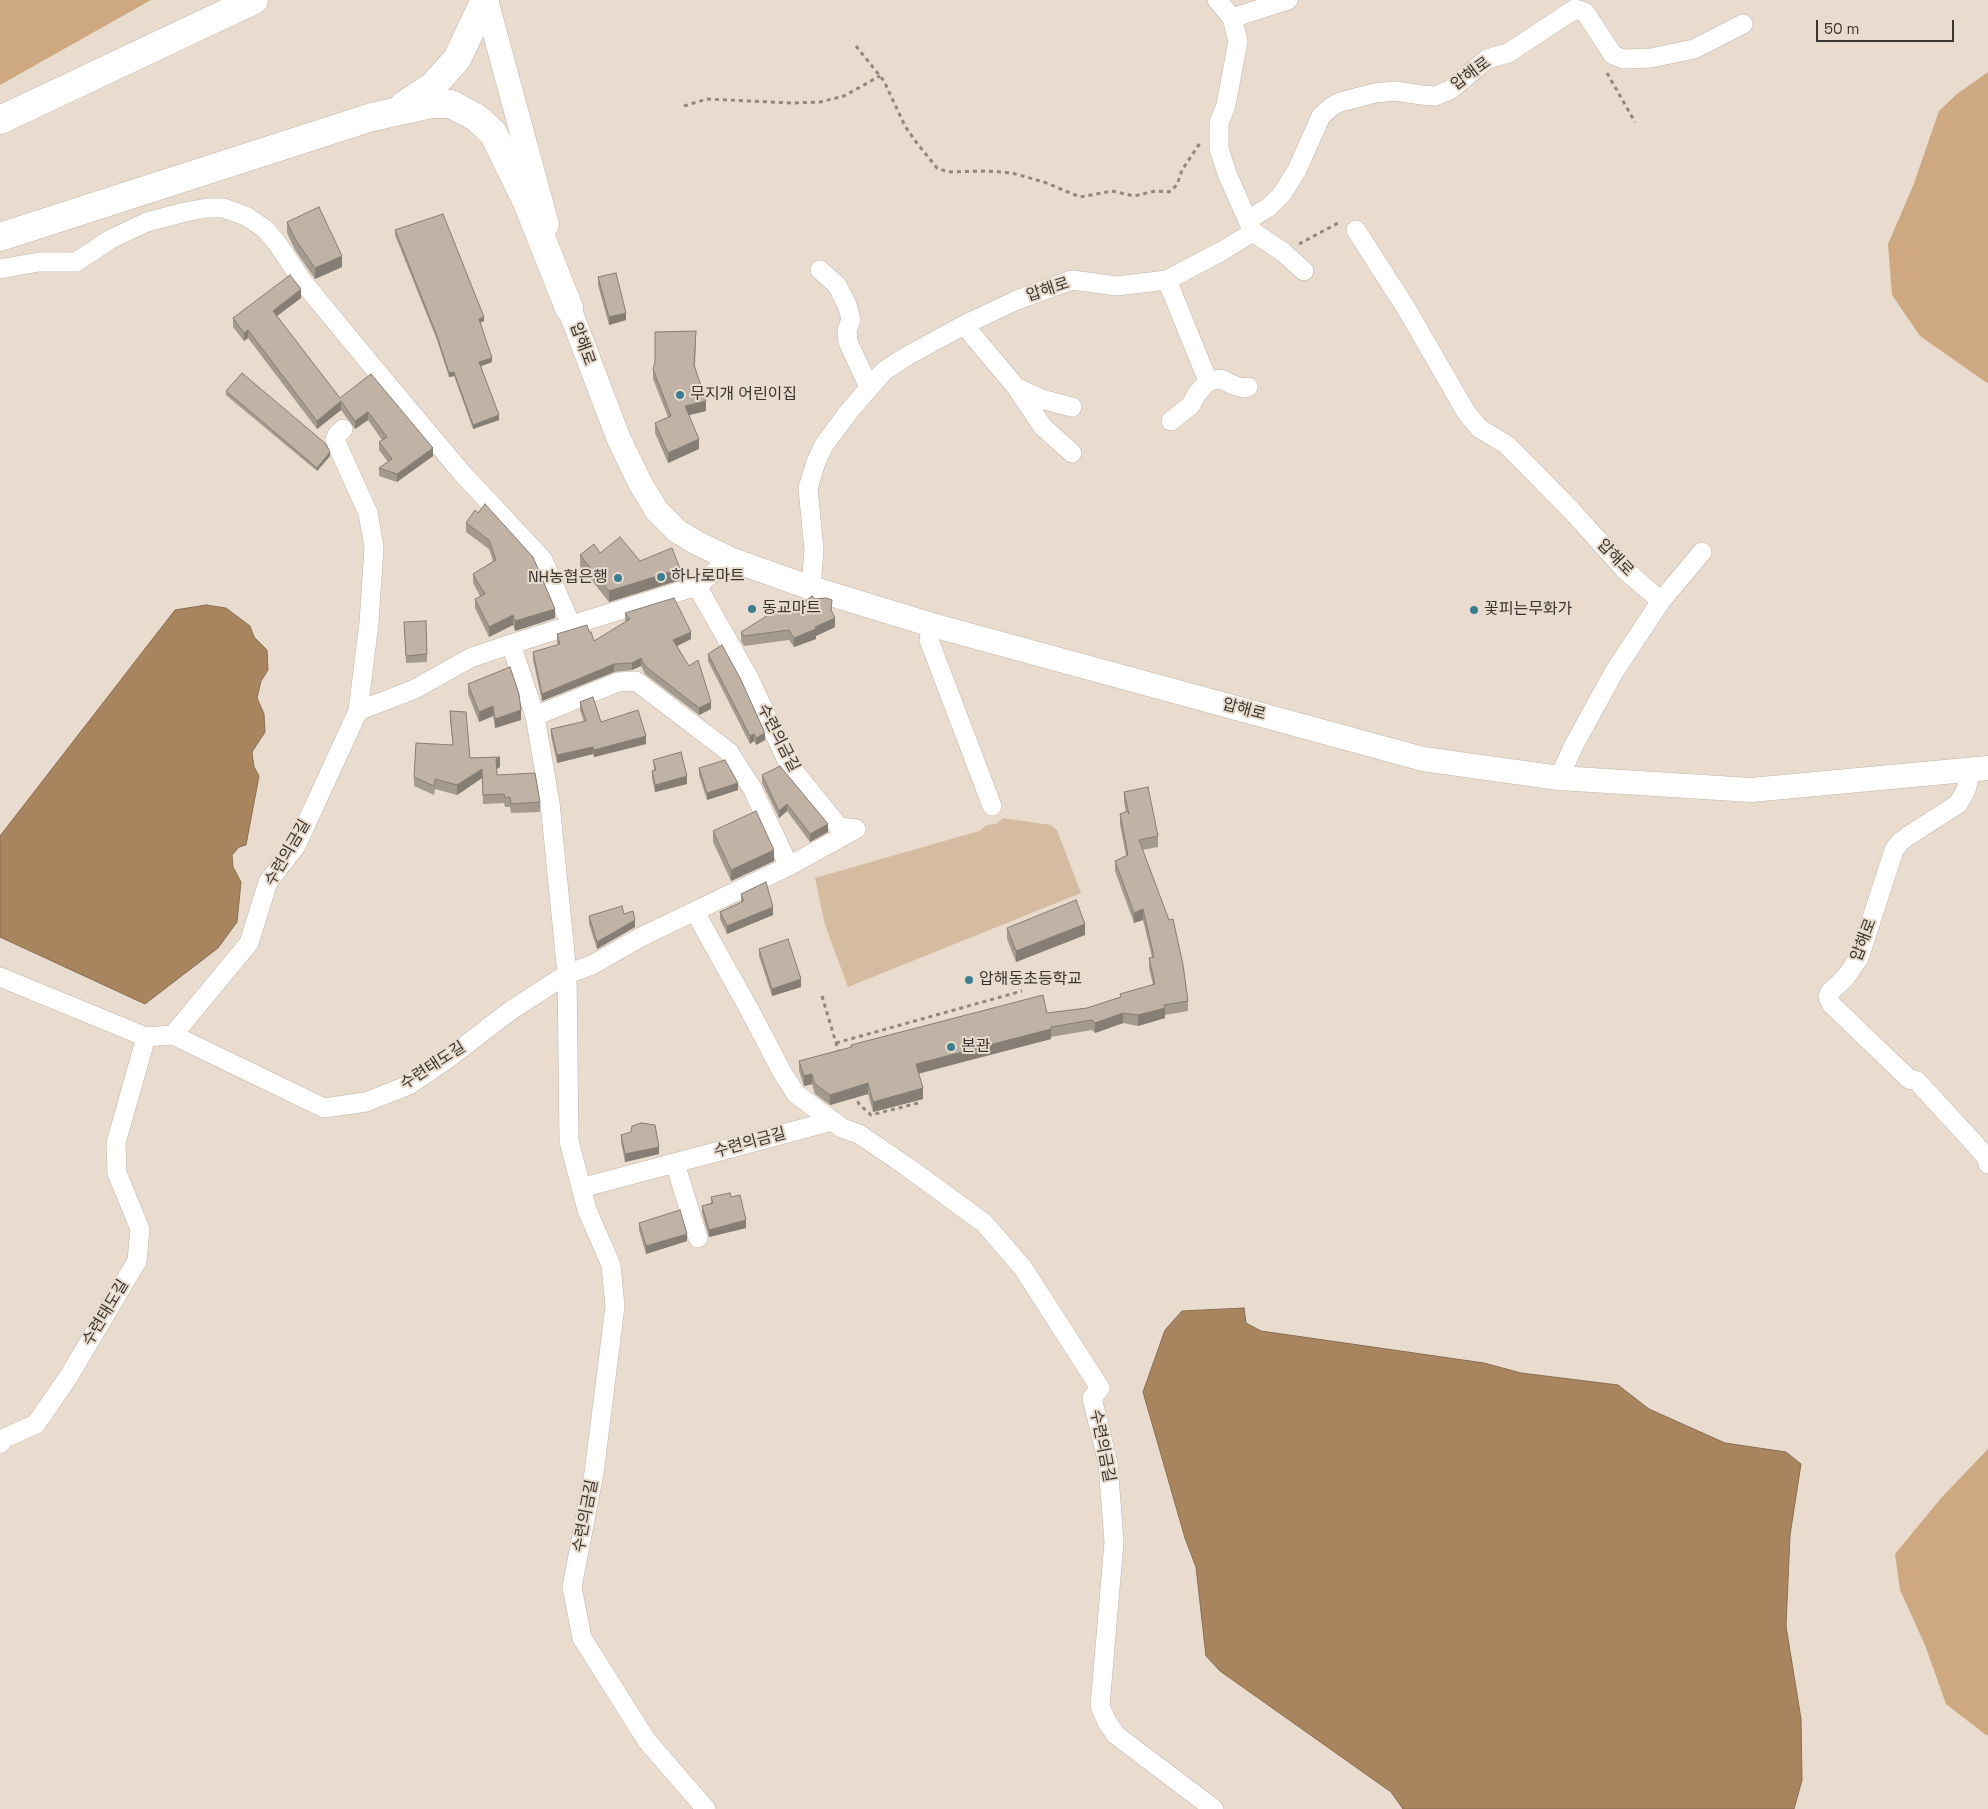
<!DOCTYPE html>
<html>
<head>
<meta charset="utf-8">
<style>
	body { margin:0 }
	#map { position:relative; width:1988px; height:1809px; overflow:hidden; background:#e9dcce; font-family:"Space Grotesk",sans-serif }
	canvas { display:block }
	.scale { position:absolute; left:1816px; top:20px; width:138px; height:22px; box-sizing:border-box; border:2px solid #3a3530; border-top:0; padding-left:6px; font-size:15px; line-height:18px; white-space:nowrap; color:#3a3530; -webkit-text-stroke:4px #e9dcce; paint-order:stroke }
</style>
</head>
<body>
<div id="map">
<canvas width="1988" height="1809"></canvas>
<div class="scale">50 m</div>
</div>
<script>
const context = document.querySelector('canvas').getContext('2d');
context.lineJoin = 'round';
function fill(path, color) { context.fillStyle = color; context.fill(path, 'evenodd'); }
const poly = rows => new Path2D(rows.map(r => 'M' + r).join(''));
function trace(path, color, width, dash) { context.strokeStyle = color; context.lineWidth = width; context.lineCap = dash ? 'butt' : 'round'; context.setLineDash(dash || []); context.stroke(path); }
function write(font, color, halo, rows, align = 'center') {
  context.font = font + ' "Space Grotesk","Noto Sans KR",sans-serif'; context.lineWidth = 4; context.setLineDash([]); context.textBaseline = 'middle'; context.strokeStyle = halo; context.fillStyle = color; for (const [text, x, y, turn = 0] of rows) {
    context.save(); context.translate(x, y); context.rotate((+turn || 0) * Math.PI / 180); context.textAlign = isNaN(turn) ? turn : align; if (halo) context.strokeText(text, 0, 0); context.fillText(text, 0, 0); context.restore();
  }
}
fill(poly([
	[1003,818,1051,825,1057,830,1081,893,848,987,825,925,815,878,979,831,987,825,996,824]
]), '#d5bba0');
fill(poly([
	[0,0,151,0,0,85],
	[1988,72,1988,383,1987,383,1920,336,1892,295,1888,244,1913,186,1939,111,1957,94],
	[1988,1449,1988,1735,1986,1735,1946,1704,1925,1645,1900,1590,1895,1554,1942,1497]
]), '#cda881');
const water = poly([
	[206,605,226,608,250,626,254,637,267,650,268,670,261,681,257,698,264,714,265,732,252,752,254,767,259,776,246,845,239,847,232,855,233,867,241,882,237,922,218,948,145,1004,0,937,0,836,175,610,206,605],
	[1244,1308,1246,1323,1261,1331,1484,1363,1521,1373,1618,1385,1649,1409,1725,1443,1786,1452,1801,1464,1790,1535,1786,1626,1801,1719,1802,1780,1794,1809,1403,1809,1391,1792,1220,1671,1206,1656,1196,1567,1185,1538,1143,1392,1165,1330,1182,1311,1244,1308]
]);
fill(water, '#a8855f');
trace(water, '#876d51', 1);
const minor = poly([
	[1217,0,1232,18,1238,41,1226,105,1219,123,1219,149,1228,176,1253,232,1283,252,1304,271],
	[1232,18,1288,0],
	[1248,220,1269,207,1282,194,1297,170,1321,116,1331,107,1340,102,1375,93,1395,91,1422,95,1435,96,1450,90,1487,59,1508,53,1575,9,1585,12,1613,55,1623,59,1651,58,1694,49,1743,24],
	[1356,230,1406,308,1466,412,1479,428,1507,445,1572,511,1625,570,1661,601],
	[0,269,39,262,76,262,111,239,147,222,185,212,207,208,223,208,246,216,265,229,277,243,303,282,383,379,462,473,543,560,571,625],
	[820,270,837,285,847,305,851,319,847,331,848,342,869,387],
	[1167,280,1208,381,1196,395,1191,405,1171,421],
	[964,325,1016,387,1043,427,1072,453],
	[1208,381,1221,379,1233,385,1243,388,1248,387],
	[1017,388,1041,399,1072,407],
	[343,429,337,435,335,440,368,513,374,547,369,623,358,711],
	[811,588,814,550,808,488,816,462,824,445,850,410,884,371,907,356,964,325,1017,300,1072,280,1117,286,1167,280,1222,251,1253,232],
	[932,625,929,640,992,806],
	[535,716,618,682,636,681,729,752,752,788,789,866],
	[1971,769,1966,790,1958,804,1908,836,1900,842,1894,850,1859,958,1845,978,1830,992,1828,997,1831,1004,1909,1079,1917,1081,1973,1142,1986,1157,1988,1164],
	[1559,778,1574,745,1614,672,1661,601,1702,552],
	[695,912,749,1009,782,1072,796,1094,842,1128,859,1134,906,1166,984,1223,1023,1268,1100,1388,1092,1398,1108,1463,1114,1542,1100,1706,1107,1722,1116,1735,1214,1809],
	[0,977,146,1037,173,1035,324,1108,366,1102,409,1085,446,1060,510,1011,567,974,592,965,641,937,789,866,856,829,839,827,789,765,750,680,697,586],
	[173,1035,249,943,268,882,296,846,358,711,415,689,470,658,511,644],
	[675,1163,698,1238],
	[581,1188,832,1121],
	[0,1444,5,1438,36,1424,69,1376,137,1261,140,1229,117,1173,116,1143,146,1037],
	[706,1809,647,1741,582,1638,572,1587,594,1473,615,1306,611,1265,587,1210,569,1141,567,974,550,803,535,716,511,644,697,586,730,559]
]);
const major = poly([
	[486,0,547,225],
	[564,291,569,308,618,437,640,483,657,511,677,531,697,543,730,559,811,588,932,625,1423,759,1559,778,1751,790,1988,768]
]);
const highway = poly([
	[404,105,433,86,457,59,485,0],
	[0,120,254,0],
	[0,237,372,117,431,104,451,104,477,118,493,133,527,202,569,308]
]);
trace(minor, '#c1b4a7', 20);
trace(major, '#c1b4a7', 25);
trace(highway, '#c1b4a7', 29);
trace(poly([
	[856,46,884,81,905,126,916,142,937,168,948,172,987,171,1012,173,1044,182,1080,197,1112,191,1134,196,1155,191,1169,192,1177,185,1182,170,1200,143],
	[1607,73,1635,122],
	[684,106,707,99,792,103,820,102,844,96,880,76],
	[1299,244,1340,222],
	[822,996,839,1053],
	[836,1043,1022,991],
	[854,1094,859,1104,871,1115,918,1103]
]), '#90877e', 3, [4, 4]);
trace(minor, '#fff', 19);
trace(major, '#fff', 24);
trace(highway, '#fff', 28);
fill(poly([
	[287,222,342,267,315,279,295,250,287,233],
	[395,230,484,321,480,322,492,362,481,366,499,420,473,429,454,376,449,377,437,340,395,235],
	[598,277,626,320,609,325,598,285],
	[301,298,277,316,340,398,371,374,433,456,397,482,379,476,379,468,388,462,379,450,379,442,382,440,368,420,355,429,341,410,317,429,248,338,244,341,233,327,233,318],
	[696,341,695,366,706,411,689,415,699,449,668,463,655,433,655,423,668,417,653,379,653,369],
	[226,391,330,456,317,471,226,395],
	[475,510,555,618,515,631,513,625,489,637,475,608,475,599,480,596,473,583,473,574,493,561,489,549,466,532,466,523],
	[600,553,640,561,680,580,609,602,580,566,580,555],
	[815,599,832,609,832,612,835,627,816,636,816,639,794,647,789,640,744,646,741,641,741,632,803,603],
	[625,613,691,639,677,646,711,709,699,715,645,674,641,666,632,670,614,672,542,701,533,660,533,652,558,645,557,642,557,634,589,632,594,641,626,622,625,620],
	[404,622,427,654,427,662,406,663],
	[708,654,765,740,756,745,754,741,750,744,708,661],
	[468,684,521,720,495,728,493,716,479,722,468,694],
	[580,702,601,722,646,744,594,757,593,754,557,763,551,736,551,729,584,722,580,710],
	[450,711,470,758,500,767,497,769,497,775,540,802,540,812,511,813,510,807,505,807,504,803,483,804,482,778,457,795,435,789,434,795,414,786,414,777,453,745,450,721],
	[653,760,687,784,655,792,652,778,652,771,654,770],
	[699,768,738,790,707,800,699,775],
	[762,775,828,832,810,842,787,811,779,818,762,783],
	[1124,792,1158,836,1158,847,1142,850,1188,1001,1188,1011,1165,1015,1165,1018,1138,1026,1123,1023,1095,1033,1092,1030,1051,1037,1051,1039,918,1074,923,1099,873,1112,868,1094,830,1105,815,1094,812,1084,804,1086,799,1071,799,1061,851,1047,851,1045,1047,1013,1087,1008,1120,997,1120,994,1153,985,1149,968,1149,958,1152,957,1143,920,1134,923,1115,871,1115,861,1126,856,1120,824,1120,814,1126,812,1124,802],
	[713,831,774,861,731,881,713,842],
	[741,894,773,915,727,934,720,919,720,912,741,902],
	[624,914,635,927,597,949,589,924,589,916],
	[1007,928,1085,935,1016,962,1007,939],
	[759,949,801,987,772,996,759,956],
	[621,1135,659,1154,625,1162,621,1142],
	[711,1197,731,1197,746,1228,709,1237,702,1213,702,1206,711,1203],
	[639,1223,687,1241,646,1254,639,1230]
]), '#a59a8f');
fill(poly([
	[342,256,342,267,315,279,315,268],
	[301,289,301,298,273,319,273,311],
	[626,313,626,320,609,325,609,317],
	[484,317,484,321,479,323,479,319],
	[248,330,248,338,244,341,244,333],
	[492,358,492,362,479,367,479,362],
	[454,372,454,376,449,377,449,373],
	[341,401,341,410,317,429,317,421],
	[706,401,706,411,685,416,685,406],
	[368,412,368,420,355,429,355,421],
	[499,415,499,420,473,429,473,425],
	[699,439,699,449,668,463,668,453],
	[433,448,433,456,397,482,397,474],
	[330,452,330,456,317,471,317,468],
	[680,569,680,580,609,602,609,591],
	[555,609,555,618,515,631,515,621],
	[513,615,513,625,489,637,489,627],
	[835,618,835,627,816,636,816,639,794,647,794,638],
	[691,632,691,639,673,648,673,640],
	[641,658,641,666,632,670,632,663],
	[614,664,614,672,542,701,542,694],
	[711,702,711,709,699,715,699,708],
	[493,706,493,716,479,722,479,712],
	[521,710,521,720,495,728,495,719],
	[765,733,765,740,756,745,756,738],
	[754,734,754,741,750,744,750,736],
	[646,736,646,744,594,757,594,750],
	[593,747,593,754,557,763,557,755],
	[500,757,500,767,496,769,496,759],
	[482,769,482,778,457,795,457,785],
	[687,776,687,784,655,792,655,785],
	[738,783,738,790,707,800,707,793],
	[787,804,787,811,779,818,779,811],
	[828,824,828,832,810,842,810,834],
	[774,850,774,861,731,881,731,870],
	[773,907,773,915,727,934,727,926],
	[1143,909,1143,920,1134,923,1134,913],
	[635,920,635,927,597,949,597,942],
	[1085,924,1085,935,1016,962,1016,951],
	[801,979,801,987,772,996,772,989],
	[1165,1008,1165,1018,1138,1026,1138,1015],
	[1123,1013,1123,1023,1095,1033,1095,1023],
	[1051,1029,1051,1039,916,1074,916,1064],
	[812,1074,812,1084,804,1086,804,1076],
	[868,1083,868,1094,830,1105,830,1095],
	[923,1088,923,1099,873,1112,873,1102],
	[659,1147,659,1154,625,1162,625,1154],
	[746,1220,746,1228,709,1237,709,1230],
	[687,1234,687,1241,646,1254,646,1246]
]), '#867d74');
const building = poly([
	[319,207,342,256,315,268,295,239,287,222,319,207],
	[443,214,484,317,479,319,492,358,479,362,499,415,473,425,454,372,449,373,437,336,395,230,443,214],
	[616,273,626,313,609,317,598,277,616,273],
	[290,275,301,289,273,311,340,398,371,374,433,448,397,474,379,468,392,459,379,442,387,437,368,412,355,421,341,401,317,421,248,330,244,333,233,318,290,275],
	[696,331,694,365,706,401,685,406,699,439,668,453,655,423,671,416,653,369,655,362,655,332,696,331],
	[242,373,326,444,330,452,317,468,226,391,242,373],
	[485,504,533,557,555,609,515,621,513,615,489,627,475,599,485,594,473,574,496,560,489,540,466,523,475,510,478,513,485,504],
	[620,537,640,561,672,548,680,569,609,591,580,555,594,544,600,553,620,537],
	[812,596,815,599,826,598,832,600,831,610,835,618,815,627,816,629,794,638,789,630,744,636,741,632,792,600,803,603,812,596],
	[674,598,691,632,673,640,689,666,698,660,711,702,699,708,645,666,641,658,632,663,614,664,542,694,533,652,560,644,557,634,587,625,589,632,591,632,594,641,630,619,625,613,674,598],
	[426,621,427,654,406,656,404,622,426,621],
	[722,645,740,678,765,733,756,738,754,734,750,736,708,654,722,645],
	[510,667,519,694,521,710,495,719,493,706,479,712,468,684,510,667],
	[593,697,601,722,638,710,646,736,594,750,593,747,557,755,551,729,586,721,580,702,593,697],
	[450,711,466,712,470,758,500,757,496,759,497,775,535,773,540,802,511,804,510,797,505,798,504,794,483,795,482,769,457,785,435,779,434,786,414,777,416,743,453,745,450,711],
	[681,752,687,776,655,785,652,771,656,770,653,760,681,752],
	[725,760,738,783,707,793,699,768,725,760],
	[780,766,828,824,810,834,787,804,779,811,762,775,780,766],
	[1148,787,1158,836,1139,840,1169,920,1173,919,1183,965,1188,1001,1164,1005,1165,1008,1138,1015,1123,1013,1095,1023,1092,1020,1051,1027,1051,1029,916,1064,923,1088,873,1102,868,1083,830,1095,815,1084,812,1074,804,1076,799,1061,852,1047,851,1045,1043,995,1047,1013,1087,1008,1121,997,1120,994,1155,984,1149,958,1154,957,1143,909,1134,913,1115,861,1128,855,1120,814,1128,811,1129,814,1124,792,1148,787],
	[756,811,774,850,731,870,713,831,756,811],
	[766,882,773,907,727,926,720,912,744,901,741,894,766,882],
	[1076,900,1085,924,1016,951,1007,928,1076,900],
	[622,906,624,914,633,911,635,920,597,942,589,916,622,906],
	[788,939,801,979,772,989,759,949,788,939],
	[641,1123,655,1125,659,1147,625,1154,621,1135,631,1132,632,1126,641,1123],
	[730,1193,731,1197,740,1195,746,1220,709,1230,702,1206,713,1203,711,1197,730,1193],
	[680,1210,687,1234,646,1246,639,1223,680,1210]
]);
fill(building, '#c0b3a6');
trace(building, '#867d74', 1);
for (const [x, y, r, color] of [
	[680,395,5,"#3c7e8f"],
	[661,577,5,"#3c7e8f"],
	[618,578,5,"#3c7e8f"],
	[752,609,5,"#3c7e8f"],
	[1474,610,5,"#3c7e8f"],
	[969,980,5,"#3c7e8f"],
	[951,1047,5,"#3c7e8f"]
]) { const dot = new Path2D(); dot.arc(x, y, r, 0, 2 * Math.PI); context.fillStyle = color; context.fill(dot); trace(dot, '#e9dcce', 2); }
write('16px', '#3a3530', '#e9dcce', [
	["압해로",1471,74,-36],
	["압해로",1048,290,-18],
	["압해로",582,344,70],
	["압해로",1615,558,46],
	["압해로",1244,710,15],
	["수련의금길",778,738,63],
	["수련의금길",288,853,-60],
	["압해로",1864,940,-69],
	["수련태도길",433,1066,-33],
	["수련의금길",750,1143,-15],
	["수련태도길",106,1313,-59],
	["수련의금길",1102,1446,79],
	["수련의금길",586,1516,-79]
]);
write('16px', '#3a3530', '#e9dcce', [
	["무지개 어린이집",690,395],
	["하나로마트",671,577],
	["NH농협은행",608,578,"right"],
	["동교마트",762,609],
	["꽃피는무화가",1484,610],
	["압해동초등학교",979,980],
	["본관",961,1047]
], 'left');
</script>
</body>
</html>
